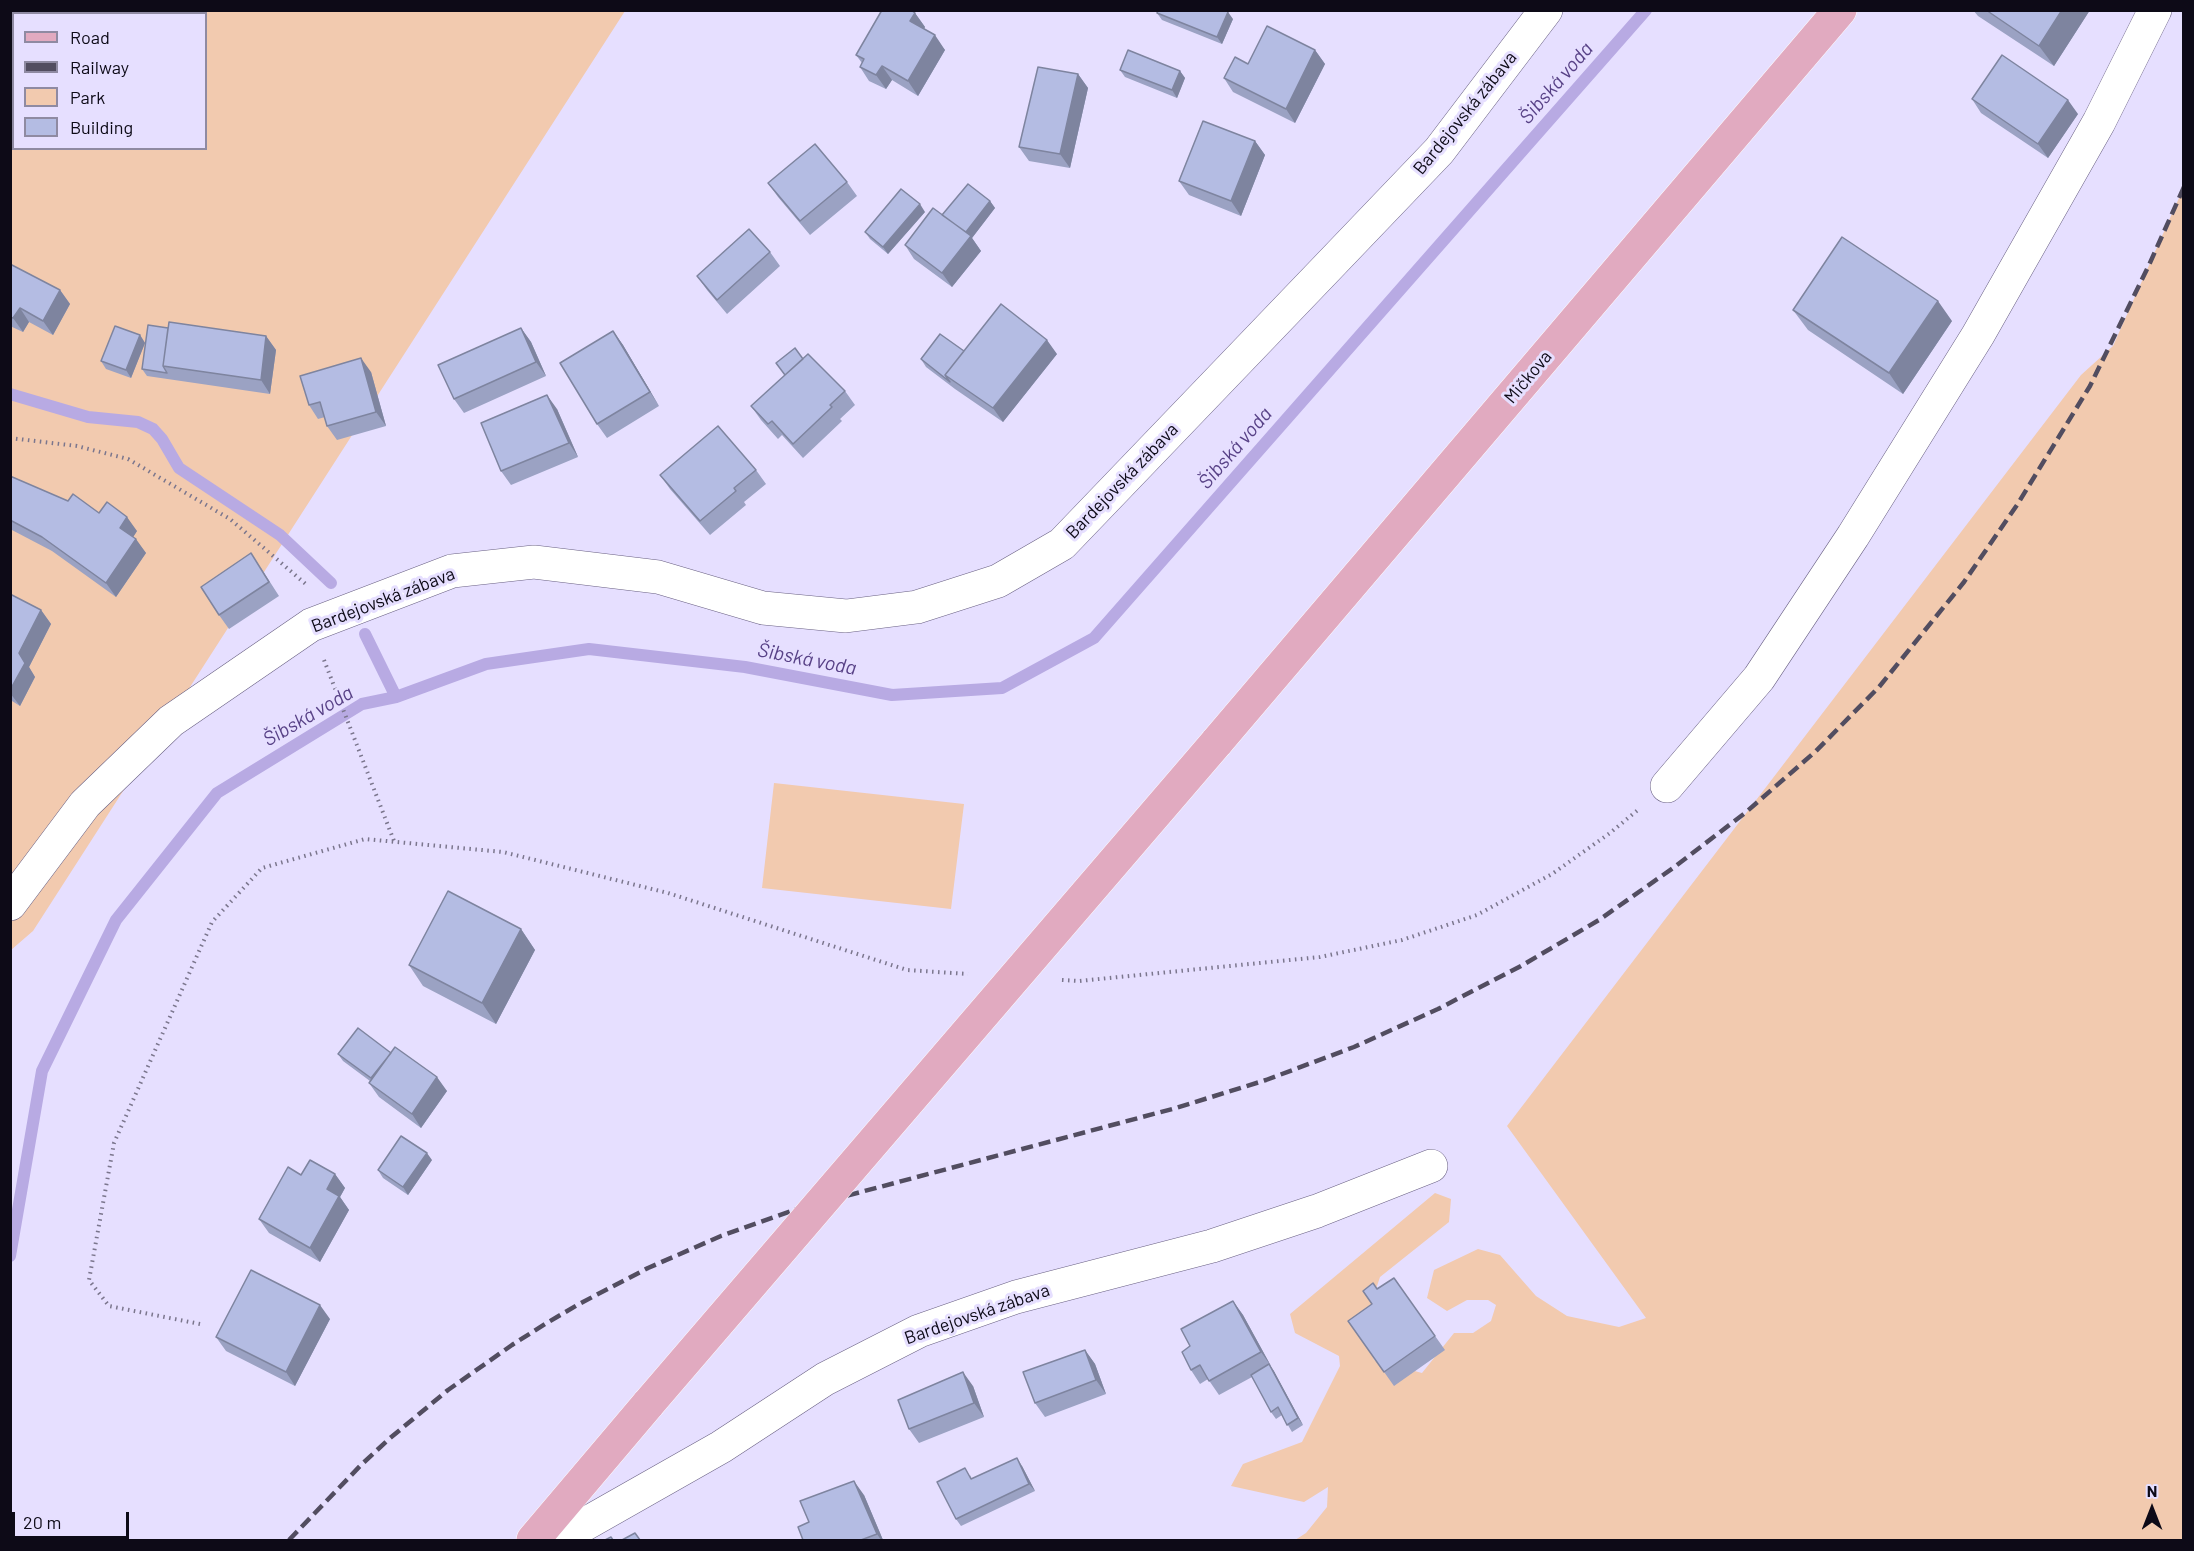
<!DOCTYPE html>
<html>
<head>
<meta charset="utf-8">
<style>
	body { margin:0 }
	#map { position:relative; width:2194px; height:1551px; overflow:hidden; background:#e6dfff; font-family:Barlow,sans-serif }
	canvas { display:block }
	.frame { position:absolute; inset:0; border:12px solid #0d0a17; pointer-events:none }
	.legend { position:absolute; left:12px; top:12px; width:195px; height:138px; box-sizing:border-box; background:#e6dfff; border:2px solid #8f8aa2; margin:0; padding:8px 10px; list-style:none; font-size:18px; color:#0d0a17 }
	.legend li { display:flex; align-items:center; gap:12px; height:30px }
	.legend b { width:30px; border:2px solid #8f8aa2 }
	.north { position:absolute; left:2122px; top:1479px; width:60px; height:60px; -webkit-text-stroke:4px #e6dfff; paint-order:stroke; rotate:0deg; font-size:16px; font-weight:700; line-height:24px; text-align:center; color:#0d0a17 }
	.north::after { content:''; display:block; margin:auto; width:21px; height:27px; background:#0d0a17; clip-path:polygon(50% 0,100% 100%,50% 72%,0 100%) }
	.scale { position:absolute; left:12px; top:1512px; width:117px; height:27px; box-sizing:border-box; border:3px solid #0d0a17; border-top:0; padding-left:8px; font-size:18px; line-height:21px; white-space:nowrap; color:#0d0a17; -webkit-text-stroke:4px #e6dfff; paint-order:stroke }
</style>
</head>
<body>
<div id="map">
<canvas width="2194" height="1551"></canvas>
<div class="frame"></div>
<ul class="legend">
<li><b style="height:8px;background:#e1aac0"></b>Road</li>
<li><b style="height:8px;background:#524d60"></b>Railway</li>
<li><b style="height:16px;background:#f2caaf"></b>Park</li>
<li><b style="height:16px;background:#b4bce3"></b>Building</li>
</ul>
<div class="north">N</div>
<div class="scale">20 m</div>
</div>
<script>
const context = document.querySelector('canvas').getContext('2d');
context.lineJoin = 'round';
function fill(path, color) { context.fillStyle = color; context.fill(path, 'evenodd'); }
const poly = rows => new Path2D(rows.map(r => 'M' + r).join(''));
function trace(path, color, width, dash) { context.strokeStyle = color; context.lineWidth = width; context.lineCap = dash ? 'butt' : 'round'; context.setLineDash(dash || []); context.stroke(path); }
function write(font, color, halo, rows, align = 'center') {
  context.font = font + ' Barlow,sans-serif'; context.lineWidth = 6; context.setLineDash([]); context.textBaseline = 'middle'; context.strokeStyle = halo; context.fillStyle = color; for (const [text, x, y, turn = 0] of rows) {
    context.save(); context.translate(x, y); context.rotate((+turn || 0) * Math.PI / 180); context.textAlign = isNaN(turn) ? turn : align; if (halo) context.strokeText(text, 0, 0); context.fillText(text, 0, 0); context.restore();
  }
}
fill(poly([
	[11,11,625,11,33,931,11,950],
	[14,14,206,14,206,148,14,148],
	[2183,189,2183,1540,1295,1540,1306,1533,1327,1507,1328,1487,1304,1502,1231,1486,1243,1464,1302,1442,1340,1366,1339,1356,1295,1333,1290,1314,1435,1193,1451,1199,1449,1222,1380,1277,1364,1325,1374,1360,1422,1373,1454,1333,1473,1333,1491,1321,1496,1305,1488,1300,1467,1300,1447,1311,1427,1298,1434,1270,1478,1249,1500,1255,1536,1296,1567,1316,1619,1327,1646,1318,1507,1126,2081,375,2113,346],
	[774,783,964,804,951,909,762,888]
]), '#f2caaf');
trace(poly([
	[10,394,88,417,138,422,153,429,162,439,179,468,280,535,331,583],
	[365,634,396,697],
	[10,1256,42,1071,116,920,217,793,362,704,396,697,486,664,589,649,745,667,892,695,1002,688,1094,638,1646,10]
]), '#b8aae3', 12);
const minor = poly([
	[1667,786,1759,678,1853,536,1978,335,2099,122,2155,10],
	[10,904,85,804,171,721,311,625,452,571,534,562,658,577,763,608,846,616,917,607,998,581,1062,544,1326,269,1439,151,1546,10],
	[557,1540,721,1447,825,1379,919,1331,1016,1297,1212,1246,1317,1211,1431,1166]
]);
const major = poly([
	[1216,743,1840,10],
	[533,1540,649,1403]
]);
trace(minor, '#696083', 34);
trace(major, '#fff', 34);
trace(poly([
	[10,438,77,446,128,459,230,519,308,586],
	[324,660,394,841],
	[1062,980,1079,981,1320,957,1402,940,1477,915,1552,874,1610,833,1639,809],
	[200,1324,109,1306,89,1280,114,1143,212,922,262,868,365,839,503,852,668,893,907,970,968,974]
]), '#7b768d', 4, [1.5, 4.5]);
trace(minor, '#fff', 33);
trace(major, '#e1aac0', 33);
trace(poly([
	[289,1540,361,1465,389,1439,448,1390,512,1345,545,1324,579,1304,648,1268,721,1236,797,1209,1176,1108,1266,1080,1354,1047,1438,1009,1521,966,1599,920,1673,868,1745,813,1816,751,1879,687,1964,582,2017,505,2090,386,2149,265,2184,187]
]), '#524d60', 4.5, [12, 6]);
const majorBridge = poly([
	[649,1403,1216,743]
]);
trace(majorBridge, '#fff', 34, []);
trace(majorBridge, '#e1aac0', 33);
fill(poly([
	[1973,10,2090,10,2054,66,1978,16],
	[915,13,925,27,924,29,945,50,918,96,892,80,886,89,869,81,860,67,862,63,856,55],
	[1157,13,1233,19,1222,44,1162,20],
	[1315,50,1325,64,1295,123,1233,92,1224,78,1248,64],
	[1120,70,1180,71,1185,78,1177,98,1125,77],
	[1078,74,1088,88,1070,168,1029,161,1019,147],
	[1972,99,2078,114,2048,158,1981,113],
	[1255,141,1265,155,1241,216,1189,195,1179,181],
	[847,182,857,196,810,235,778,197,768,183],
	[990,201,995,208,972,238,981,251,952,287,914,259,905,245],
	[925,212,888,254,870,239,865,232],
	[770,252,780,266,727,314,707,290,697,276],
	[10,264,60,290,70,304,53,335,29,322,23,332,10,326],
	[1793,310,1952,321,1903,394,1808,330],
	[168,328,266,336,276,350,270,394,147,376,142,369],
	[521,328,531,342,546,376,464,413,454,399],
	[613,331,623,345,659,406,607,438,597,424],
	[140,335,145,343,131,378,106,369,101,361],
	[964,351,1057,354,1003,422,955,389,926,367,921,359],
	[803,359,845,391,855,405,840,419,842,421,803,458,782,435,778,439,761,420,751,406],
	[371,372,386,426,337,440,327,426,325,417,318,419,309,405],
	[557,409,578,457,511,485,501,471],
	[756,470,766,484,744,502,746,505,710,535,670,489,660,475],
	[10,476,137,531,133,537,146,553,116,597,52,551,10,529],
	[261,568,279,596,229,629,219,615],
	[10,594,41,610,51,624,29,667,35,677,20,706,12,701,10,704],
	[521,929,535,950,496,1024,423,986,409,965],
	[391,1053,447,1091,421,1128,379,1097,369,1083,370,1081,343,1061,338,1054],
	[432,1160,408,1195,383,1178,378,1170],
	[335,1174,345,1188,340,1197,349,1210,320,1262,269,1233,259,1219,301,1175],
	[1394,1278,1445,1350,1394,1386,1348,1321,1372,1304,1363,1291,1377,1289],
	[1233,1301,1243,1315,1303,1425,1292,1432,1282,1415,1276,1419,1271,1412,1252,1377,1219,1395,1208,1379,1200,1384,1191,1370,1190,1346],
	[330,1319,295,1386,226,1351,216,1337],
	[1085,1350,1095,1364,1106,1394,1045,1417,1035,1403],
	[973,1386,984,1417,919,1443,909,1429],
	[1022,1466,1035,1491,961,1526,956,1519,970,1475,972,1479],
	[864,1495,883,1540,803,1540,809,1522]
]), '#9ba2c3');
fill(poly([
	[2062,10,2090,10,2054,66,2039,46],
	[1228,12,1233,19,1222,44,1217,37],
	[915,13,925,27,920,35,910,21],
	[935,35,945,50,918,96,908,81],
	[1315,50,1325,64,1295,123,1286,109],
	[882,66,892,80,886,89,876,75],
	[1180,71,1185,78,1177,98,1172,90],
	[1078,74,1088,88,1070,168,1060,154],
	[2068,100,2078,114,2048,158,2038,144],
	[1255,141,1265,155,1241,216,1231,201],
	[990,201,995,208,972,238,981,251,952,287,942,273,964,234],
	[920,204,925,212,888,254,883,247],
	[60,290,70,304,53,335,43,321],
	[1938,301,1952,321,1903,394,1889,373],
	[20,308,29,322,23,332,13,318],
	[521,328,531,342,546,376,536,362],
	[613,331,623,345,659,406,650,392],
	[140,335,145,343,131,378,126,370],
	[266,336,276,350,270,394,261,380],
	[1047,340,1057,354,1003,422,993,408],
	[361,358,371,372,386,426,376,412],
	[547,395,557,409,578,457,569,443],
	[127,517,137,531,130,542,120,528],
	[136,539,146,553,116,597,106,583],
	[41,610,51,624,29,667,35,677,20,706,10,693,10,690,19,653],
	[521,929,535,950,496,1024,482,1003],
	[437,1077,447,1091,421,1128,412,1114],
	[427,1153,432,1160,408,1195,403,1187],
	[335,1174,345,1188,340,1197,349,1210,320,1262,310,1248,327,1189],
	[1233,1301,1243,1315,1271,1366,1261,1352],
	[320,1305,330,1319,295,1386,286,1372],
	[1085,1350,1095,1364,1106,1394,1096,1380],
	[1269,1364,1274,1371,1303,1425,1298,1418],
	[963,1372,973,1386,984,1417,974,1403],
	[1017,1458,1022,1466,1035,1491,1029,1484],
	[854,1481,864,1495,883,1540,881,1540,877,1534]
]), '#7e849f');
const building = poly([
	[882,10,911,10,915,13,910,21,935,35,908,81,882,66,876,75,860,67,864,59,856,55,882,10],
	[1158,10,1225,10,1228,12,1217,37,1157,13,1158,10],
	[1986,10,2062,10,2039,46,1986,10],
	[1267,26,1315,50,1286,109,1224,78,1235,57,1248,64,1267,26],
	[1128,50,1180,71,1172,90,1120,70,1128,50],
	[2002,55,2068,100,2038,144,1972,99,2002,55],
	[1038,67,1078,74,1060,154,1019,147,1038,67],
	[1203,121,1255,141,1231,201,1179,181,1203,121],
	[815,144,847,182,800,221,768,183,815,144],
	[968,184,990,201,966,232,942,215,968,184],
	[901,189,920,204,883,247,865,232,901,189],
	[933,208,971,236,942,273,905,245,933,208],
	[749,229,770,252,717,300,697,276,749,229],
	[1842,237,1938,301,1889,373,1793,310,1842,237],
	[10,264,60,290,43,321,20,308,13,318,10,317,10,264],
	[1001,304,1047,340,993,408,945,375,1001,304],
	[169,322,266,336,261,380,163,366,169,322],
	[148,325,168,328,163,366,167,373,142,369,148,325],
	[115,326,140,335,126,370,101,361,115,326],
	[521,328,536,362,454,399,438,365,521,328],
	[613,331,650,392,597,424,560,363,613,331],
	[940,334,964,351,945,375,950,382,921,359,940,334],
	[795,348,803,359,785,375,776,363,795,348],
	[808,354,845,391,830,405,832,407,793,444,772,421,768,424,751,406,808,354],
	[361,358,376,412,327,426,320,402,309,405,300,376,361,358],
	[547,395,569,443,501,471,481,423,547,395],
	[718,426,756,470,734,488,736,491,700,521,660,475,718,426],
	[10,476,68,501,73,494,99,513,107,502,127,517,120,528,136,539,106,583,42,537,10,520,10,476],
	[251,553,269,582,219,615,201,587,251,553],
	[10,594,41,610,19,653,25,663,10,690,10,594],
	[448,891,521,929,482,1003,409,965,448,891],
	[358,1028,391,1053,371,1078,338,1054,358,1028],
	[395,1047,437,1077,412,1114,369,1083,395,1047],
	[401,1136,427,1153,403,1187,378,1170,401,1136],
	[310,1160,335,1174,327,1189,339,1196,310,1248,259,1219,288,1167,301,1175,310,1160],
	[251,1270,320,1305,286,1372,216,1337,251,1270],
	[1394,1278,1435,1336,1384,1372,1348,1321,1372,1304,1363,1291,1373,1283,1377,1289,1394,1278],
	[1233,1301,1261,1352,1209,1381,1200,1365,1191,1370,1182,1352,1190,1346,1181,1329,1233,1301],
	[1085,1350,1096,1380,1035,1403,1023,1372,1085,1350],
	[1269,1364,1298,1418,1287,1425,1278,1407,1271,1412,1251,1375,1269,1364],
	[963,1372,974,1403,909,1429,898,1400,963,1372],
	[1017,1458,1029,1484,956,1519,937,1482,965,1468,971,1479,1017,1458],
	[854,1481,877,1534,861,1540,803,1540,798,1527,809,1522,800,1501,854,1481],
	[635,1533,640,1540,622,1540,635,1533],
	[611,1537,613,1540,605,1540,611,1537]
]);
fill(building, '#b4bce3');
trace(building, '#7e849f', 1.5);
write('18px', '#0d0a17', '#e6dfff', [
	["Bardejovská zábava",1465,113,-51],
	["Mičkova",1528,377,-50],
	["Bardejovská zábava",1122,481,-46],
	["Bardejovská zábava",383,600,-21],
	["Bardejovská zábava",977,1314,-19]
]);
write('italic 20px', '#584287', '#e6dfff', [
	["Šibská voda",1556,83,-49],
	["Šibská voda",1235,448,-49],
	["Šibská voda",807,659,11],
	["Šibská voda",308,716,-30]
]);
</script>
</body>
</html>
